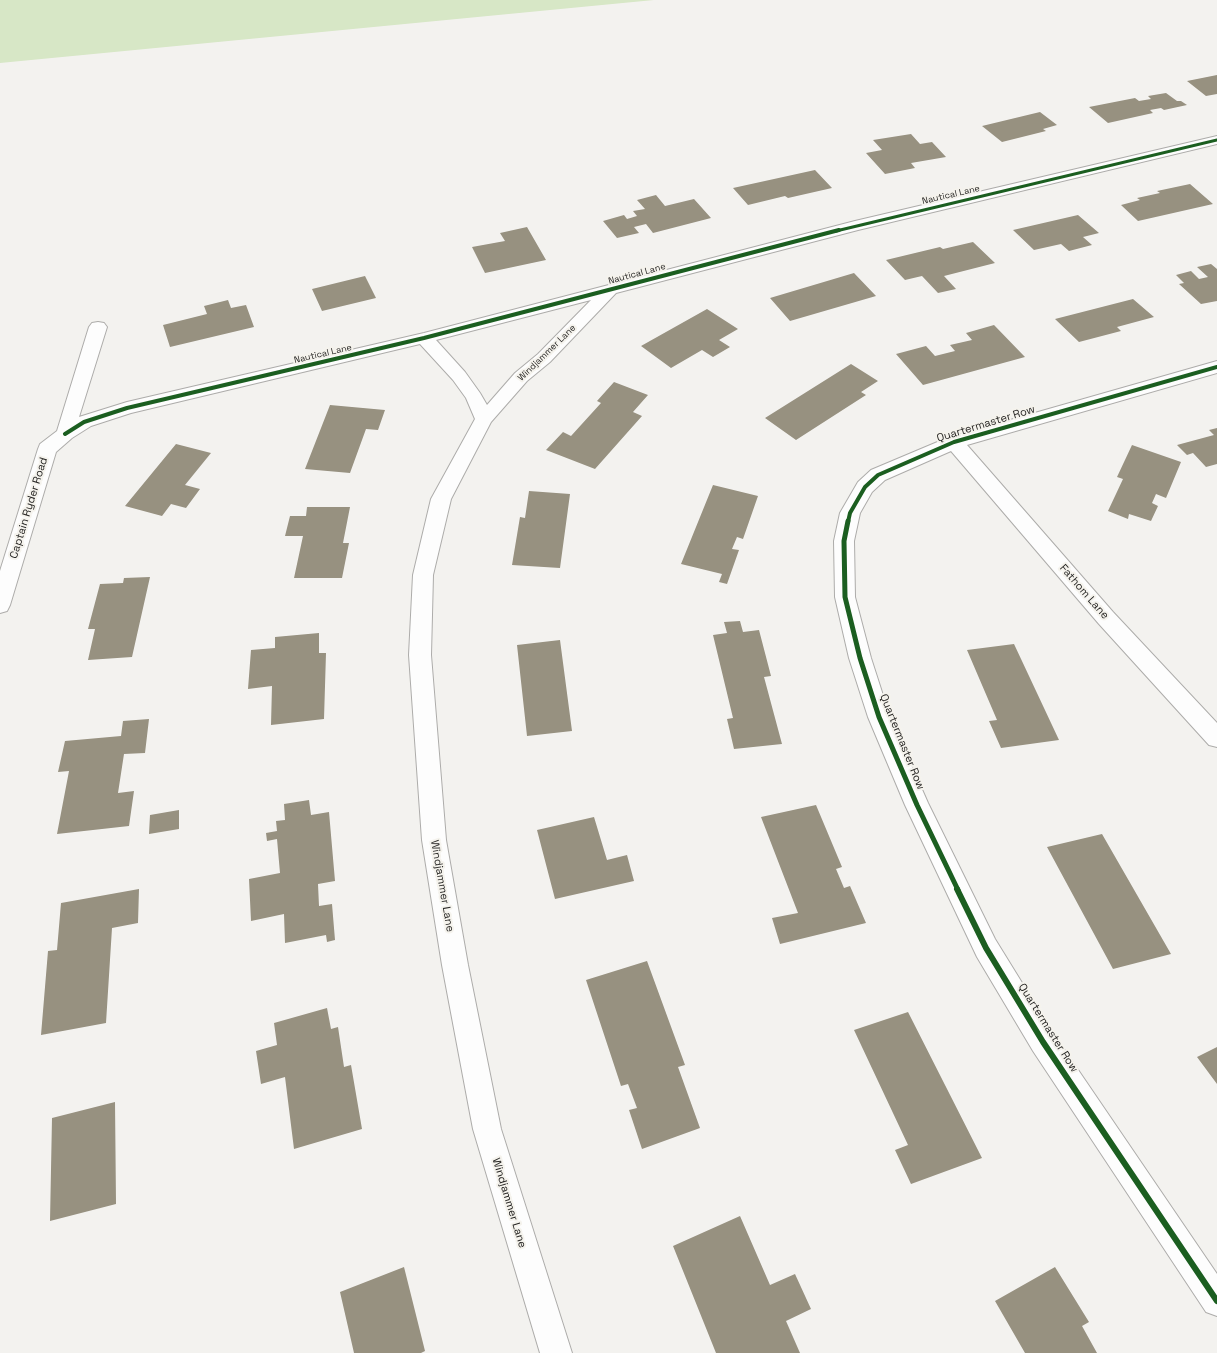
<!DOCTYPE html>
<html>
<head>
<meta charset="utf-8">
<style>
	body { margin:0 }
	canvas { display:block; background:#f3f2ef }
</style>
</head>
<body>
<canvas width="1217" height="1353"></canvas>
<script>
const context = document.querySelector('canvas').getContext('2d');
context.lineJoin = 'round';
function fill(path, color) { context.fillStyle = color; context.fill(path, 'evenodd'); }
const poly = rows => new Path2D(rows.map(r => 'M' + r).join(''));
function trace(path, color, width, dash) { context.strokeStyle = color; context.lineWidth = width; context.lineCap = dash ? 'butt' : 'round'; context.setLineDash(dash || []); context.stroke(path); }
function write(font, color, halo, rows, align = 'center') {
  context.font = font + ' "Space Grotesk",sans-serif'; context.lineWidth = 4; context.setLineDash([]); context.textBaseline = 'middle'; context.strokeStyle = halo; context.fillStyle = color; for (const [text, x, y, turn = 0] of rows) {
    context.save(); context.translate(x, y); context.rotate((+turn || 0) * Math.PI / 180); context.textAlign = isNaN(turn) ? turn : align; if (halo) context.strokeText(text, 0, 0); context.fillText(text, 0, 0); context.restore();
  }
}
fill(poly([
	[0,0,654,0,0,63]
]), '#d7e7c6');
fill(poly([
	[1217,75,1217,94,1206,96,1187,81],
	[1166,93,1177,101,1181,101,1187,105,1164,110,1161,108,1150,110,1153,113,1108,123,1089,107,1135,98,1139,101,1151,99,1148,96],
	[1040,112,1057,125,1043,129,1046,131,1002,142,982,126],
	[911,134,920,144,932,142,946,157,911,163,915,168,885,174,866,153,882,150,873,140],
	[815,170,832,188,788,198,785,196,748,205,733,188],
	[1190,184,1213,204,1138,221,1121,205,1140,200,1137,198,1160,193,1157,191],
	[656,195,665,206,694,199,711,218,653,233,646,224,634,227,639,233,617,238,603,221,624,215,627,219,637,216,633,211,645,209,637,200],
	[1078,215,1099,233,1083,237,1092,245,1069,251,1061,244,1034,250,1013,230],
	[527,227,546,260,485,273,472,247,505,241,500,233],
	[973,242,995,263,944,276,956,289,938,293,922,276,905,280,886,260,940,247,943,249],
	[1211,264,1217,269,1217,301,1201,304,1179,284,1184,283,1176,275,1191,271,1199,279,1208,277,1197,267],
	[854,273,876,296,790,321,770,298],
	[365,276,376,298,322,311,312,289],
	[1133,299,1154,317,1117,327,1121,331,1079,342,1055,319],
	[228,300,231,308,246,305,254,327,170,347,163,325,207,314,204,306],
	[707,309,738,329,719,340,730,347,713,357,702,350,671,368,641,346],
	[994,325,1025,357,923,385,896,354,926,346,935,356,955,351,950,345,972,340,966,333],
	[851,364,878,381,861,392,866,395,796,440,765,418],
	[614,382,648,395,633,412,642,416,595,469,546,450,563,432,571,436,601,403,597,401],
	[330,405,385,410,378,430,366,429,350,473,305,469],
	[1217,428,1217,464,1206,467,1193,453,1187,455,1177,445,1214,435,1209,430],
	[176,444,211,453,185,485,200,489,186,508,171,504,162,516,125,506],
	[1132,445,1181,462,1166,498,1156,494,1152,503,1158,506,1151,521,1129,514,1128,519,1108,511,1123,479,1117,477],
	[713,485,758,496,743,539,737,537,732,549,739,550,727,584,719,582,722,574,681,564],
	[529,491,570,494,560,568,512,565,520,517,525,518],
	[307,507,350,507,343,543,349,543,342,578,294,578,303,536,285,536,290,516,306,516],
	[150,577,132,657,88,660,95,629,88,629,100,584,123,583,124,578],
	[740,621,743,632,759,630,771,676,764,677,782,744,734,749,727,719,733,718,713,635,727,633,724,622],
	[319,633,319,653,326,653,324,719,271,725,272,686,248,689,251,650,275,648,275,637],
	[560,640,572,731,527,736,517,645],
	[1014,644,1059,740,1001,748,989,721,997,720,967,650],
	[149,719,145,753,124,754,118,793,134,791,129,826,57,834,69,771,58,772,65,741,121,736,123,721],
	[309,800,311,815,329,812,335,881,318,884,319,906,332,904,335,940,327,942,326,935,285,943,284,914,251,921,249,879,280,873,277,839,267,841,266,833,277,831,276,821,285,820,284,804],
	[816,805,842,867,836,869,844,888,850,886,866,923,780,944,772,918,798,913,761,817],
	[179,810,179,829,149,834,150,815],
	[594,817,607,860,627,855,634,881,555,899,537,830],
	[1102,834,1171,954,1113,969,1047,847],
	[139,889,138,923,112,928,106,1023,41,1035,48,951,57,950,61,903],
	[647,961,685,1065,678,1067,700,1128,642,1149,629,1110,637,1108,628,1084,621,1086,586,980],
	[327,1008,331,1029,338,1027,344,1067,351,1065,362,1129,294,1149,285,1077,261,1084,256,1051,277,1045,274,1023],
	[908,1012,982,1158,911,1184,895,1150,908,1145,854,1030],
	[1217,1047,1217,1084,1197,1057],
	[115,1102,116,1204,50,1221,52,1118],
	[740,1216,770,1285,795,1274,811,1309,786,1321,800,1353,716,1353,673,1246],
	[404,1267,425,1351,421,1353,354,1353,340,1292],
	[1055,1267,1089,1322,1082,1326,1097,1353,1025,1353,995,1301]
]), '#979180');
const street = poly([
	[1217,136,1217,144,858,230,616,293,550,362,527,381,491,422,451,499,433,575,431,655,446,840,468,965,501,1129,572,1353,540,1353,473,1129,442,965,422,840,409,655,413,575,431,499,475,419,466,398,453,380,420,344,131,413,91,426,72,438,56,452,10,605,7,611,0,613,0,571,38,449,40,444,57,431,89,327,92,323,98,322,104,323,107,327,79,417,127,402,424,333,855,221,1217,136],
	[591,300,538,354,515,373,487,405,480,393,465,372,436,340,591,300],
	[1217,361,1217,373,967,445,1113,612,1217,723,1217,747,1209,745,1099,624,951,451,885,480,872,492,860,513,854,541,855,597,871,658,890,717,928,803,995,939,1053,1033,1217,1274,1217,1316,1206,1312,1033,1051,977,957,905,805,868,717,849,658,835,597,834,541,840,513,858,482,871,470,947,438,1217,361]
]);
trace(street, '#adacaa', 2);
fill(street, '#fdfdfd');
trace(poly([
	[836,231,1217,140]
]), '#1b5e20', 3);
trace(poly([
	[65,434,84,422,127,408,424,338,839,230],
	[848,522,850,513,865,487,878,475,954,442,1217,367]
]), '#1b5e20', 4);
trace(poly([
	[848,521,844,541,845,597,860,658,879,717,917,805,958,890]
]), '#1b5e20', 5);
trace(poly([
	[957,889,986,948,1043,1042,1217,1301]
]), '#1b5e20', 6);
write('9px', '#272624', '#f5f3ed', [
	["Nautical Lane",951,195,-13],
	["Nautical Lane",637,274,-15],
	["Windjammer Lane",547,353,-44],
	["Nautical Lane",323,354,-13]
]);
write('11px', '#272624', '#f5f3ed', [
	["Quartermaster Row",986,424,-17],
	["Captain Ryder Road",29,508,-73],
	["Fathom Lane",1084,592,49],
	["Quartermaster Row",902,742,68],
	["Windjammer Lane",442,886,80],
	["Quartermaster Row",1048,1028,58],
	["Windjammer Lane",509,1203,73]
]);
</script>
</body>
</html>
